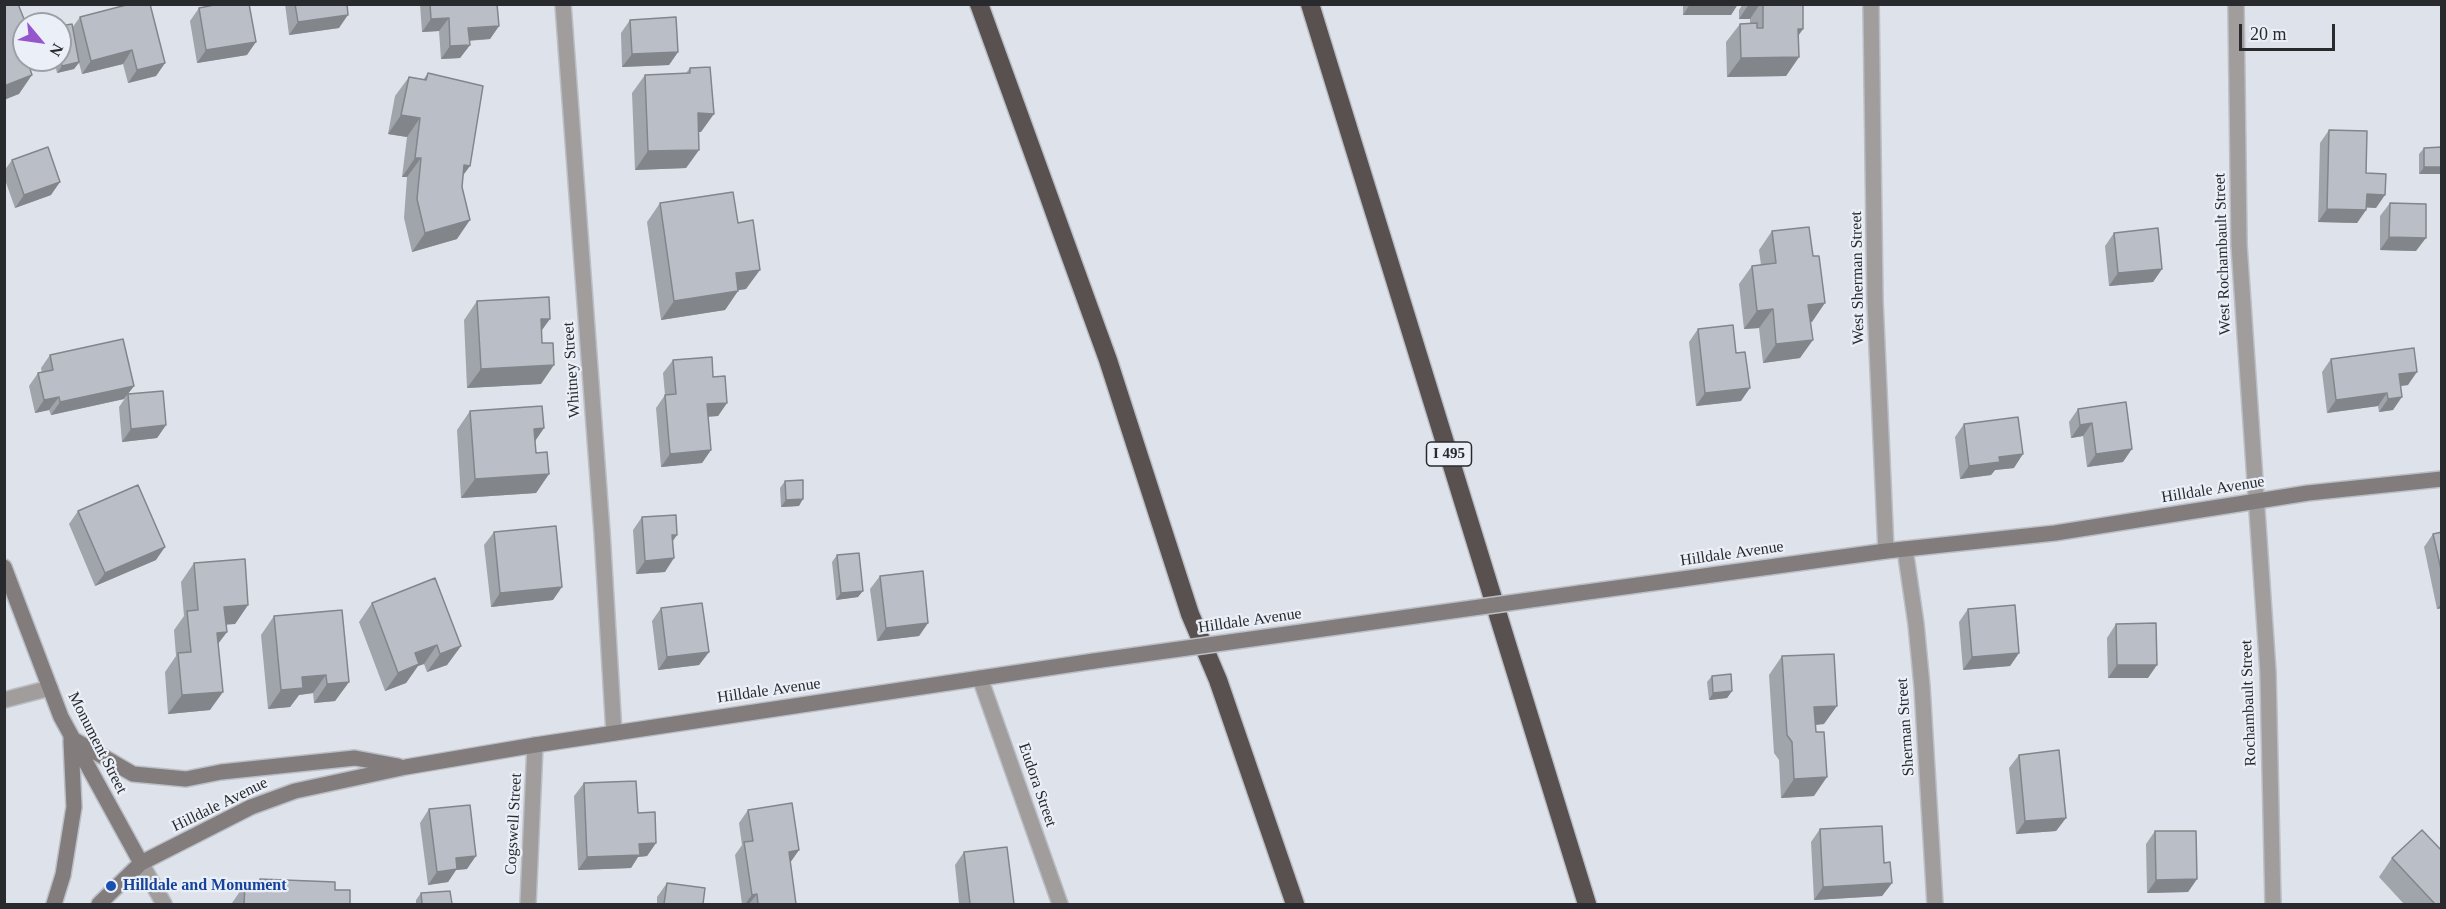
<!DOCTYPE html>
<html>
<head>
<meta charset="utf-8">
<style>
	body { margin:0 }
	#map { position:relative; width:2446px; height:909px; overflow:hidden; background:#dee3eb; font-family:"Times New Roman",serif }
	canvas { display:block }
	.frame { position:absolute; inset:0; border:6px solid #282a2d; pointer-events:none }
	.north { position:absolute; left:12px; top:12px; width:60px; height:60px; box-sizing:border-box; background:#ebf0f8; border:2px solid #9da1a7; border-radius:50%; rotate:119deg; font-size:16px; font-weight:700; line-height:24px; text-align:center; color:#282a2d }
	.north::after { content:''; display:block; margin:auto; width:21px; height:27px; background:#9555cb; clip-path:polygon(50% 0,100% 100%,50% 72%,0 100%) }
	.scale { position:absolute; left:2239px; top:24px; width:96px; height:27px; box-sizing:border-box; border:3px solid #282a2d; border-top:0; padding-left:8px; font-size:18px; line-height:21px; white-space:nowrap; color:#282a2d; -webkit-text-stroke:4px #ebf0f8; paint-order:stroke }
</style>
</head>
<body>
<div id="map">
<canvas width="2446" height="909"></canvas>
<div class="frame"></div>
<div class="north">N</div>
<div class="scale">20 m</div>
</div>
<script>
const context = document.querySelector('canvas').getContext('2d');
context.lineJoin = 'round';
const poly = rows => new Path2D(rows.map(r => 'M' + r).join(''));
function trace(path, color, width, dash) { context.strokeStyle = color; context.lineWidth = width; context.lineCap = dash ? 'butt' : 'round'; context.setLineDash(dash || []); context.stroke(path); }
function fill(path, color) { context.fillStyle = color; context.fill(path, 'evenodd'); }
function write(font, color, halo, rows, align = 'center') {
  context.font = font + ' "Times New Roman",serif'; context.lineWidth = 4.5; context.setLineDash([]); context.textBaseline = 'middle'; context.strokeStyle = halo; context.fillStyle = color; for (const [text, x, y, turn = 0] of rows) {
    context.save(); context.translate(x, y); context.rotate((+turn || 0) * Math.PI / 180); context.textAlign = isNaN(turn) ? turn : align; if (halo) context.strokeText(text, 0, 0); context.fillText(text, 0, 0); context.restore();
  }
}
const street = poly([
	[563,4,602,532,614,733],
	[1871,4,1875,301,1886,551],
	[2236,4,2239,245,2268,672,2273,904],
	[1905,549,1916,624,1922,686,1935,904],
	[980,678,1060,904],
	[4,700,50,688],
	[141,863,164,904],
	[528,904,535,745]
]);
const secondary = poly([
	[4,567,61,717,141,863],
	[1580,593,1886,551,2055,533,2308,493,2442,479],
	[71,738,133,774,186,779,221,772,355,758,398,766],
	[54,904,63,875,74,807,71,741],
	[99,904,141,863,251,807,295,791,406,767,535,745,1094,661]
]);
const highway = poly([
	[979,4,1108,360,1190,614,1218,680,1295,904],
	[1310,4,1587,904]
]);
trace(street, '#babec5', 18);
trace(secondary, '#babec5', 18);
trace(highway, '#babec5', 21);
trace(street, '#a29d9d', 15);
trace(secondary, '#827c7c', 15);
trace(highway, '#595050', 18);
const secondaryBridge = poly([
	[1094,661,1580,593]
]);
trace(secondaryBridge, '#babec5', 18, []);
trace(secondaryBridge, '#827c7c', 15);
fill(poly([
	[285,4,347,4,339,28,289,35],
	[420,4,497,4,499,26,490,39,469,41,470,45,460,58,441,59,439,31,422,32],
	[1683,4,1738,4,1731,15,1683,15],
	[1743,4,1803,4,1798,36,1799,57,1786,76,1727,77,1726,42,1740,24,1750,23,1750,19,1739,19,1739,10],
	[199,8,247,55,197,63,190,21],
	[80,17,165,63,156,76,128,83,123,64,82,74,79,63,74,69,57,73,54,60,60,60,72,28],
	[630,20,678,52,669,65,622,67,621,33],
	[690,68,701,132,699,132,699,150,686,168,635,170,632,93,645,75,686,73],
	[428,73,463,175,457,239,412,252,404,218,407,177,402,177,407,137,388,134,395,96,409,77,423,80],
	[2329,130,2366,173,2376,208,2366,207,2366,210,2357,223,2318,222,2320,143],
	[2442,147,2419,174,2419,154,2424,148],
	[12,160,51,195,15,208,4,177,4,171],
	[660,203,746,289,738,290,738,291,725,310,661,320,647,222],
	[2390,203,2416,251,2380,250,2380,216],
	[1772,231,1812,322,1811,322,1800,358,1763,363,1759,328,1744,329,1739,284,1752,266,1761,265,1759,250],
	[2114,233,2162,269,2153,282,2109,286,2105,246],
	[477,301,541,331,541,384,467,388,464,320],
	[1698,329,1741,401,1696,406,1689,342],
	[50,355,134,386,124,399,51,415,49,410,35,413,29,386,38,373,42,373,41,368],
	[2331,359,2408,385,2401,386,2393,410,2379,412,2378,406,2327,413,2322,372],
	[673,360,713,377,727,403,718,416,708,417,711,450,702,463,661,467,656,408,665,395,663,373],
	[128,394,166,425,157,438,122,442,119,407],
	[2126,402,2123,462,2087,467,2083,436,2071,438,2069,422,2078,409],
	[470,411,544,428,535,441,536,453,549,474,536,493,461,498,457,430],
	[1964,424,2014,468,1995,470,1991,475,1960,479,1955,437],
	[785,481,799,506,781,507,780,488],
	[78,511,156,560,95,586,69,524],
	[642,517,673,541,665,572,636,574,633,530],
	[494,532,553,600,491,607,484,545],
	[2442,532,2442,608,2437,609,2424,547,2433,534],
	[837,555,858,597,836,600,832,562],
	[194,563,248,605,235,624,226,624,227,632,218,644,210,710,168,714,165,672,176,656,174,630,184,616,181,582],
	[880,576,928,623,919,636,877,641,870,589],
	[372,603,461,646,447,665,427,672,424,664,418,666,406,683,385,691,359,622],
	[661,608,709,652,699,665,658,670,652,621],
	[1968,609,2019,653,2010,666,1963,670,1959,622],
	[274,616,349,682,335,701,314,703,313,693,299,695,290,707,268,709,261,635],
	[2116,624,2148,678,2108,678,2107,638],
	[1782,656,1824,724,1815,725,1814,796,1781,798,1779,760,1774,753,1769,675],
	[1712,676,1732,691,1727,698,1709,700,1707,682],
	[2019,755,2066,818,2056,831,2016,834,2009,768],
	[584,783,638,813,656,843,647,856,638,857,631,868,578,870,574,796],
	[429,809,467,869,456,870,448,882,428,885,420,823],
	[748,810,799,850,790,862,796,904,742,904,735,855,742,845,739,823],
	[1820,829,1884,863,1892,883,1882,896,1814,900,1811,842],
	[2155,831,2197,879,2188,892,2147,893,2146,844],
	[964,852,1014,904,959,904,955,865],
	[2392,858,2442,904,2404,904,2379,877],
	[260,879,335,890,350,904,232,904,232,903,245,884,256,884],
	[667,883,703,904,657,904,657,897],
	[421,893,452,904,416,904,416,900]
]), '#a0a4ab');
fill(poly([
	[1690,4,1738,4,1731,15,1683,15],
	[1749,4,1760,4,1750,19,1739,19],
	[348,15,339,28,289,35,298,22],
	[449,18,439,31,422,32,431,19],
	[499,26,490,39,459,41,468,28],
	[1798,29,1803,29,1790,48],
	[256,42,247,55,197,63,206,50],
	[470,45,460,58,441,59,450,46],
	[132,50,123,64,82,74,91,61],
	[678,52,669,65,622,67,632,54],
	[1799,57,1786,76,1727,77,1741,58],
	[79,62,74,69,57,73,62,66],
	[165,63,156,76,128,83,137,70],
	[32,75,19,94,4,100,4,86],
	[698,113,714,114,701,132,685,132],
	[401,115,420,118,407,137,388,134],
	[699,150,686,168,635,170,648,151],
	[415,158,421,158,407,177,402,177],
	[464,165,470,166,456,185],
	[2424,167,2442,167,2442,174,2419,174],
	[60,182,51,195,15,208,24,195],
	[2367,194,2385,195,2376,208,2358,207],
	[2327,209,2366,210,2357,223,2318,222],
	[470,220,457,239,412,252,425,233],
	[2389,237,2426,238,2416,251,2380,250],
	[2162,269,2153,282,2109,286,2118,273],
	[760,270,746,289,723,292,736,273],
	[738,291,725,310,661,320,674,301],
	[1825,303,1812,322,1795,324,1808,305],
	[1773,309,1759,328,1744,329,1757,311],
	[541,319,550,319,537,337],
	[1813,340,1800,358,1763,363,1776,344],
	[554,365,541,384,467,388,481,369],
	[2417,372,2408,385,2390,387,2399,374],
	[134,386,124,399,51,415,60,402],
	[1750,388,1741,401,1696,406,1705,393],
	[2387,393,2378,406,2327,413,2336,400],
	[59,397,49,410,35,413,44,400],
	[2402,397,2393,410,2379,412,2388,399],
	[727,403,718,416,698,417,707,404],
	[2092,423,2083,436,2071,438,2080,425],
	[166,425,157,438,122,442,131,429],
	[544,428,531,447,534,429],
	[2132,449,2123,462,2087,467,2096,454],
	[711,450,702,463,661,467,670,454],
	[2023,454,2014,468,1995,470,1991,475,1960,479,1969,466,1999,457],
	[549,474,536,493,461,498,475,479],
	[803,499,799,506,781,507,786,500],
	[672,535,677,535,668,548],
	[165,547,156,560,95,586,105,573],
	[674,558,665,572,636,574,645,561],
	[562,587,553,600,491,607,500,593],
	[863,591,858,597,836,600,841,593],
	[2442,603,2442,608,2437,609],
	[248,605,235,624,211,626,224,607],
	[928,623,919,636,877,641,886,628],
	[227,632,213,650,217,633],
	[437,645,424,664,418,666,406,683,385,691,398,673,415,653],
	[461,646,447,665,427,672,440,654],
	[709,652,699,665,658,670,667,657],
	[2019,653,2010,666,1963,670,1972,657],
	[2117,665,2157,665,2148,678,2108,678],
	[326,675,313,693,299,695,290,707,268,709,281,690,302,677],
	[349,682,335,701,314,703,327,684],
	[1732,691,1727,698,1709,700,1713,693],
	[223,692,210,710,168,714,182,695],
	[1837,706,1824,724,1801,726,1814,707],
	[1827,777,1814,796,1781,798,1794,779],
	[2066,818,2056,831,2016,834,2025,821],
	[656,843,647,856,638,857,631,868,578,870,587,857,639,844],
	[799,850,790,863,789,852],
	[476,856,467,869,456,870,448,882,428,885,437,872,456,858],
	[2197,879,2188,892,2147,893,2156,880],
	[1892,883,1882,896,1814,900,1823,887],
	[757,894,749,904,745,904,752,895]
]), '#82868b');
const building = poly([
	[4,4,18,4,26,24,24,24,24,26,20,27,24,36,24,60,27,60,32,75,4,86,4,4],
	[130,4,150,4,165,63,137,70,132,50,91,61,80,17,130,4],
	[219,4,249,4,256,42,206,50,199,8,219,4],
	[295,4,347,4,348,15,298,22,295,4],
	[430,4,497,4,499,26,468,28,470,45,450,46,449,18,431,19,430,4],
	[1763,4,1803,4,1803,29,1798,29,1799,57,1741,58,1740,24,1757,23,1757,28,1763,28,1763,4],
	[676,17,678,52,632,54,630,20,676,17],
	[72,24,79,62,62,66,60,58,60,26,72,24],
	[710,67,714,114,698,113,699,150,648,151,645,75,690,73,690,68,710,67],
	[428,73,483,86,470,166,464,165,462,187,470,220,425,233,417,199,421,158,415,158,420,118,401,115,409,77,426,80,428,73],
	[2329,130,2367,131,2366,173,2386,174,2385,195,2367,194,2366,210,2327,209,2329,130],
	[48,147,60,182,24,195,12,160,48,147],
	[2442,147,2442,167,2424,167,2424,148,2442,147],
	[733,192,738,223,753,220,760,270,736,273,738,291,674,301,660,203,733,192],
	[2390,203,2426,204,2426,238,2389,237,2390,203],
	[1809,227,1813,256,1819,256,1825,303,1808,305,1813,340,1776,344,1773,309,1757,311,1752,266,1776,263,1772,231,1809,227],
	[2158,228,2162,269,2118,273,2114,233,2158,228],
	[549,297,550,319,541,319,542,343,553,343,554,365,481,369,477,301,549,297],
	[1733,325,1736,353,1745,352,1750,388,1705,393,1698,329,1733,325],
	[123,339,134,386,60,402,59,397,44,400,38,373,53,370,50,355,123,339],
	[2414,348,2417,372,2399,374,2402,397,2388,399,2387,393,2336,400,2331,359,2414,348],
	[712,357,713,377,725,376,727,403,707,404,711,450,670,454,665,395,676,394,673,360,712,357],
	[163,391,166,425,131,429,128,394,163,391],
	[2126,402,2132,449,2096,454,2092,423,2080,425,2078,409,2126,402],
	[542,406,544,428,534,429,536,453,547,452,549,474,475,479,470,411,542,406],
	[2018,417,2023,454,1999,457,2000,462,1969,466,1964,424,2018,417],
	[803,480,803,499,786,500,785,481,803,480],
	[138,485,165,547,105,573,78,511,138,485],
	[676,515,677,535,672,535,674,558,645,561,642,517,676,515],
	[556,526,562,587,500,593,494,532,556,526],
	[2442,532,2442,574,2433,534,2442,532],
	[859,553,863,591,841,593,837,555,859,553],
	[245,559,248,605,224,607,227,632,217,633,223,692,182,695,178,653,191,652,187,611,198,610,194,563,245,559],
	[923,571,928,623,886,628,880,576,923,571],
	[435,578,461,646,440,654,437,645,415,653,419,664,398,673,372,603,435,578],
	[702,603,709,652,667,657,661,608,702,603],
	[2015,605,2019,653,1972,657,1968,609,2015,605],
	[342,610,349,682,327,684,326,675,302,677,303,688,281,690,274,616,342,610],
	[2156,623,2157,665,2117,665,2116,624,2156,623],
	[1834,654,1837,706,1814,707,1816,732,1824,732,1827,777,1794,779,1792,742,1787,735,1782,656,1834,654],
	[1731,674,1732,691,1713,693,1712,676,1731,674],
	[2059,750,2066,818,2025,821,2019,755,2059,750],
	[636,781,638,813,655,812,656,843,639,844,640,855,587,857,584,783,636,781],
	[792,803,799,850,789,852,796,904,758,904,757,894,752,895,744,842,753,841,748,810,792,803],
	[470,805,476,856,456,858,457,869,437,872,429,809,470,805],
	[1882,826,1884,863,1890,862,1892,883,1823,887,1820,829,1882,826],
	[2422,830,2442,851,2442,904,2435,904,2392,858,2422,830],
	[2155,831,2196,831,2197,879,2156,880,2155,831],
	[1007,847,1014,904,970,904,964,852,1007,847],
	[260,879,335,882,335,890,350,890,350,904,244,904,245,884,260,884,260,879],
	[667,883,705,888,703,904,664,904,667,883],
	[450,891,452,904,422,904,421,893,450,891]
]);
fill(building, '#babfc7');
trace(building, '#82868b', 1.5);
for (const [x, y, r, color] of [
	[111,886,6,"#1a4fb4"]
]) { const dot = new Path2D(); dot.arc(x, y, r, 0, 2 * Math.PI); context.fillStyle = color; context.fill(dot); trace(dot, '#ebf0f8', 2); }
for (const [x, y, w] of [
	[1449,454,45]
]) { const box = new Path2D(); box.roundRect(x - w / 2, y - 12, w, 24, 4.5); context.fillStyle = '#ebf0f8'; context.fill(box); trace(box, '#282a2d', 1.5); }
write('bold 15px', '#282a2d', null, [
	["I 495",1449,454]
]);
write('16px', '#282a2d', '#ebf0f8', [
	["West Rochambault Street",2223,254,-92],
	["West Sherman Street",1858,278,-91],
	["Whitney Street",572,370,-94],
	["Hilldale Avenue",2213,490,-9],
	["Hilldale Avenue",1732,554,-8],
	["Hilldale Avenue",1250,621,-8],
	["Hilldale Avenue",769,691,-8],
	["Rochambault Street",2249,703,-92],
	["Sherman Street",1906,727,-94],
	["Monument Street",97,743,63],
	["Eudora Street",1037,785,71],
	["Hilldale Avenue",220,805,-26],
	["Cogswell Street",514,824,-87]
]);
write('bold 16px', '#164399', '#ebf0f8', [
	["Hilldale and Monument",123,886]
], 'left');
</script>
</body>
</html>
